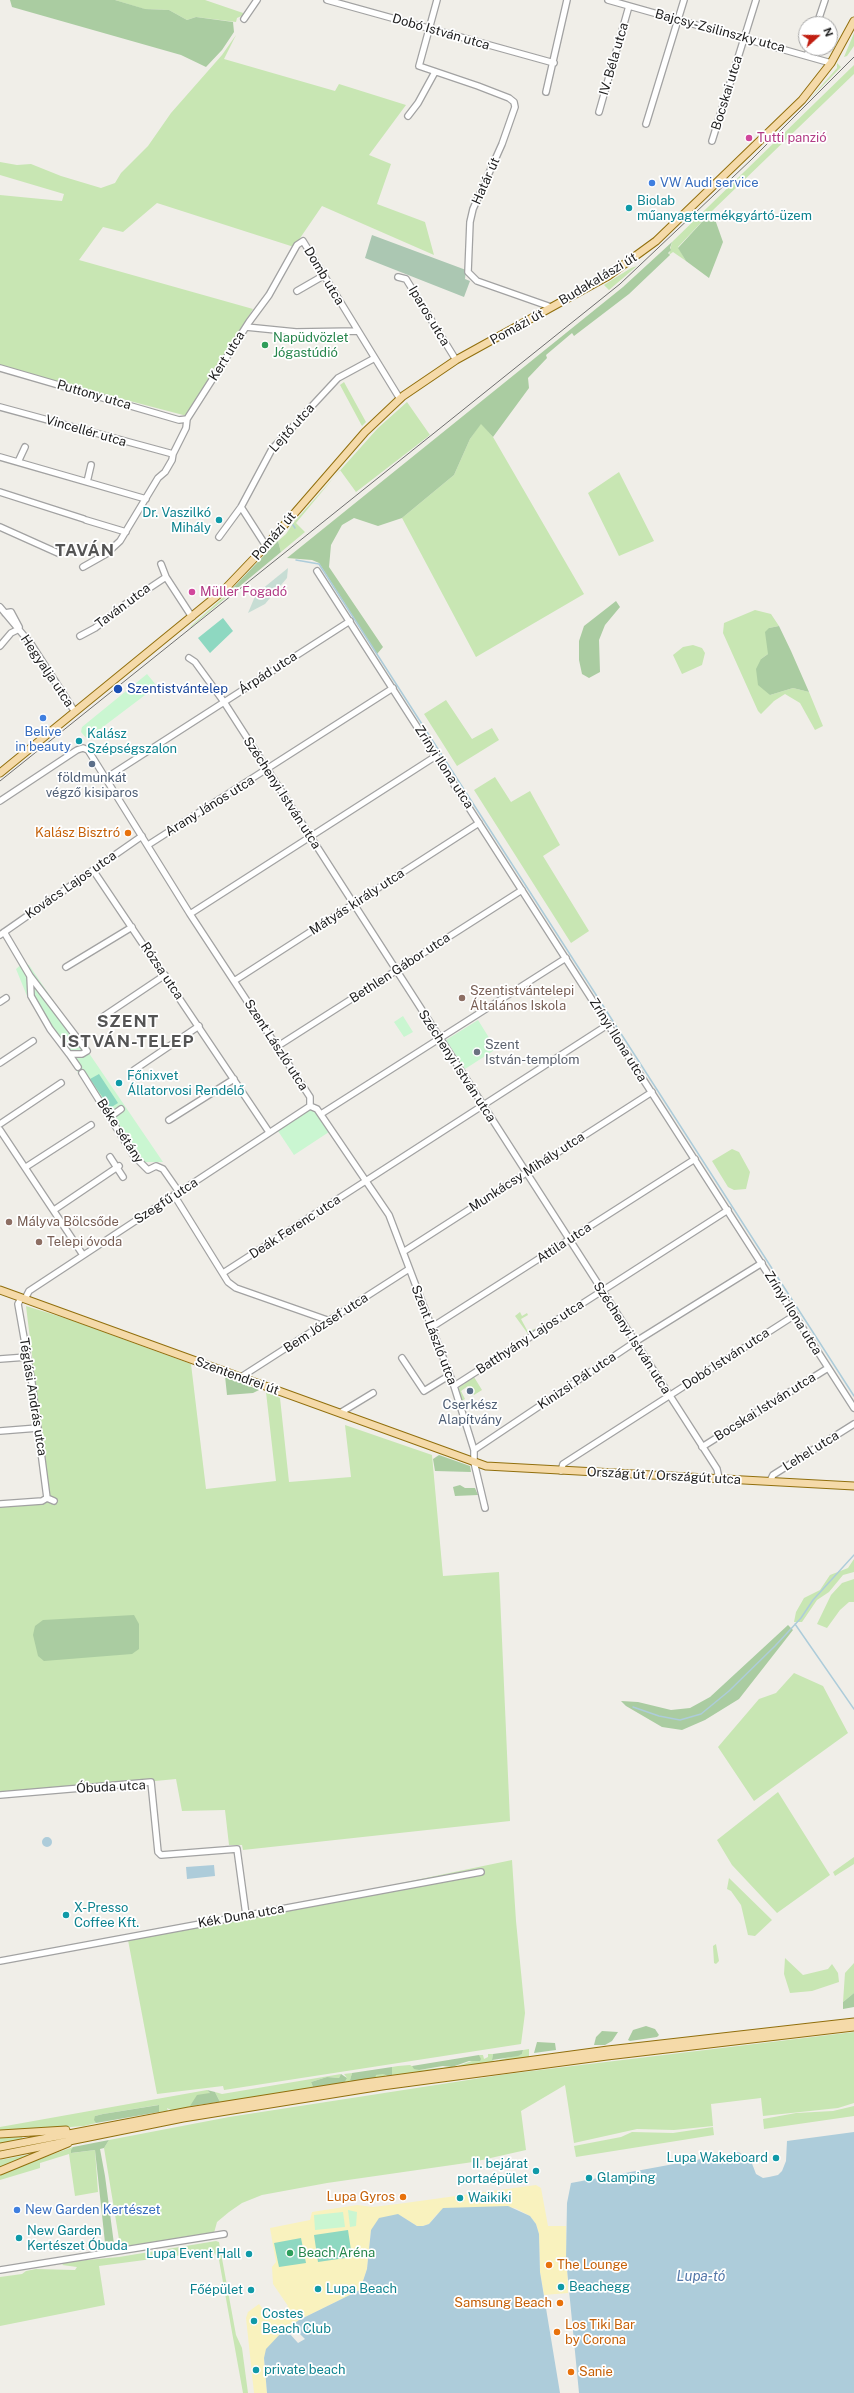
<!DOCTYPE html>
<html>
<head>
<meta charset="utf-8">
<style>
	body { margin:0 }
	#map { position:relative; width:854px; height:2393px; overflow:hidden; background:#f0eee8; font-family:"Public Sans",sans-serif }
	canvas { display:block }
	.north { position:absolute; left:798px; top:16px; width:40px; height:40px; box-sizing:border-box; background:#fff; border:1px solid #a6a6a6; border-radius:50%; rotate:69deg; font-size:11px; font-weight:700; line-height:16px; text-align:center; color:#212121 }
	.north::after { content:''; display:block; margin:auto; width:14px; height:18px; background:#c11e11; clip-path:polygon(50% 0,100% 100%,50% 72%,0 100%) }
</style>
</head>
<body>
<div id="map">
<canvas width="854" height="2393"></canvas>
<div class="north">N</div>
</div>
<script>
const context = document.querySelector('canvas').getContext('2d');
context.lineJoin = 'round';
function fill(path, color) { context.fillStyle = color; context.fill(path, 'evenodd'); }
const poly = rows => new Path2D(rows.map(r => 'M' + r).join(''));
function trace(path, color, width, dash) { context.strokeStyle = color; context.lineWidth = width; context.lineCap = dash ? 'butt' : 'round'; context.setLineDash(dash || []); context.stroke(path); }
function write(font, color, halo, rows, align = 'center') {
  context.font = font + ' "Public Sans",sans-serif'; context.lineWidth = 3.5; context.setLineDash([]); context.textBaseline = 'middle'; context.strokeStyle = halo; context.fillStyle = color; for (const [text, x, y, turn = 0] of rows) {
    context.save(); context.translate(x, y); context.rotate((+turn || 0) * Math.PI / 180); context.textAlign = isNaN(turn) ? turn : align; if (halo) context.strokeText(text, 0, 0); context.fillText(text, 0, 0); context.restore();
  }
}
fill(poly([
	[115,0,205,0,246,14,237,18,236,22,196,17,187,20,169,10,144,9],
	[854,33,854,46,847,56,844,57],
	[236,35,224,59,335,91,339,84,406,105,369,155,391,164,377,204,425,222,434,255,322,206,294,247,157,203,123,232,103,227,79,260,253,309,187,416,0,367,0,195,62,201,64,194,0,175,0,162,17,165,31,164,61,176,101,188,115,183,121,173,148,146,171,113,222,55],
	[837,63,841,67,808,101,837,68],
	[854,65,854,74,712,211,678,247,686,261,673,252,669,255,672,242],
	[637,266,609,290,604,285,631,268],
	[344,382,366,422,362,426,340,385],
	[407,402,430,435,356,492,340,470,296,523,305,532,281,552,278,541,286,534,294,522,378,428],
	[481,423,493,437,584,594,476,657,402,518,454,475,470,439],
	[619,472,654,541,619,556,588,493],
	[227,594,228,596,190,628,191,626],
	[755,610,771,614,779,626,769,628,768,654,761,659,770,695,793,688,809,692,823,726,815,730,800,703,785,694,774,701,761,714,758,711,723,633,724,623],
	[693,645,702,648,705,653,702,665,682,674,673,655,683,647],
	[446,700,472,739,492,728,499,740,457,766,424,714],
	[495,777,511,802,530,791,560,845,543,856,589,931,571,943,474,790],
	[732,1149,739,1152,750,1172,746,1189,734,1190,728,1187,712,1161],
	[26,1306,71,1320,191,1364,206,1489,276,1481,266,1392,280,1398,289,1482,351,1477,345,1425,432,1455,443,1576,499,1572,510,1821,243,1850,242,1845,229,1845,225,1810,182,1811,176,1779,0,1796,0,1507,44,1502,49,1495],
	[520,1312,522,1316,527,1313,528,1315,521,1319,527,1330,529,1331,537,1328,528,1334,515,1316],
	[474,1377,482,1390,474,1395,468,1386,461,1391,465,1399,462,1401,458,1388],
	[854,1559,854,1572,843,1575,829,1592,817,1600,802,1622,794,1622,796,1612,804,1598,820,1590,830,1575,848,1568],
	[854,1579,854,1602,849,1602,840,1610,827,1628,817,1624,831,1595,842,1583],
	[794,1673,823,1686,848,1733,754,1801,718,1747,759,1699,776,1693],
	[778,1792,830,1875,777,1913,732,1865,717,1840],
	[854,1857,854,1864,835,1876,833,1872],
	[512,1860,516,1921,525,2013,521,2044,224,2090,223,2086,157,2094,128,1940],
	[729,1878,772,1920,755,1936,748,1935,741,1905,731,1891,727,1889],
	[716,1944,719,1961,716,1964,714,1963,713,1946],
	[785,1958,803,1975,828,1969,832,1964,838,1973,839,1982,812,1991,790,1993,784,1974],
	[854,1963,854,1993,843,2002,845,1973],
	[854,2032,854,2103,838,2108,763,2116,761,2098,711,2104,713,2126,674,2130,637,2129,574,2143,565,2085,521,2111,526,2150,473,2162,327,2183,262,2195,242,2203,229,2212,217,2222,214,2233,125,2249,122,2247,119,2239,104,2148,109,2140,229,2117,507,2074],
	[529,2049,529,2057,504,2061,173,2111,167,2108,168,2111,159,2112,158,2105,103,2114,95,2116,96,2123,84,2126,0,2132,0,2127,207,2090,210,2093,194,2107,220,2102,215,2092,222,2094,341,2074,339,2078,327,2077,311,2082,313,2087,347,2078,344,2074,352,2073,350,2080,383,2073,386,2076,392,2075,392,2067,398,2066,410,2065,419,2070,458,2066,480,2058,479,2055,483,2055,484,2059,488,2057,488,2054,493,2054,492,2060,495,2061,522,2054,523,2050],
	[854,2106,854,2116,764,2129,763,2119,796,2113,833,2111],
	[713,2127,714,2135,576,2157,574,2146,621,2137,632,2132,673,2133],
	[22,2137,23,2140,0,2145,0,2138],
	[73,2147,72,2153,95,2150,98,2192,75,2196,69,2154,40,2163,40,2168,0,2180,0,2173],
	[32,2154,34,2155,0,2169,0,2160],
	[216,2241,219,2242,236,2335,242,2348,248,2393,243,2393,219,2260,213,2251,99,2266,105,2305,0,2326,0,2277,22,2274,26,2271,36,2269,75,2270,77,2267,62,2265,65,2262,119,2257]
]), '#c8e6b3');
fill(poly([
	[10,0,115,0,145,9,169,10,187,20,196,17,233,22,234,32,222,50,206,67,181,55,12,7],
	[712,211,723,242,709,278,686,261,678,248],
	[672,242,670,248,671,250,668,253,670,255,629,294,574,336,572,333,546,355,547,358,528,378,529,388,493,437,481,424,470,439,454,475,402,518,378,526,354,518,342,525,331,545,329,567,383,647,377,654,319,563,312,560,287,558,623,287],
	[278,541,281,552,228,596,227,594],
	[616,601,620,607,605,625,599,640,600,672,589,678,582,674,579,660,579,641,584,626],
	[779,626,791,651,809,692,793,688,770,695,758,685,756,669,761,659,768,654,765,632,769,628],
	[225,1376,259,1390,253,1393,227,1395],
	[439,1455,470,1466,471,1472,435,1471,433,1459],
	[460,1485,465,1488,475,1488,478,1495,455,1496,453,1487],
	[134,1615,139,1624,139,1649,132,1654,44,1661,38,1656,33,1635,35,1626,43,1620],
	[788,1625,793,1630,739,1699,705,1720,682,1730,662,1727,626,1706,621,1701,638,1702,671,1710,690,1708,710,1697],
	[854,1993,854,2007,843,2009,843,2002],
	[646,2026,655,2029,659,2035,657,2037,630,2041,628,2040,633,2030],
	[602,2031,618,2032,612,2041,605,2045,594,2045,596,2037],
	[537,2042,555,2043,556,2050,534,2053],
	[523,2050,522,2054,518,2056,492,2060,493,2054],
	[479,2055,481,2059,480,2061,469,2061,452,2067,443,2066,419,2070,414,2069,412,2066],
	[392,2067,392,2075,388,2076,383,2074,376,2075,375,2079,355,2082,350,2080,352,2073],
	[341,2074,347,2078,344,2083,313,2087,311,2082,327,2077,339,2078],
	[207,2090,215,2092,220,2102,190,2106,197,2095,210,2093],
	[159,2105,159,2112,96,2123,94,2120,95,2116,103,2114],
	[109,2140,104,2148,100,2149,105,2176,114,2244,106,2252,95,2150,71,2153,71,2150,73,2147]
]), '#aacca1');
fill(poly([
	[288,568,287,578,265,604,248,613,256,594]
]), '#c7ddd4');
fill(poly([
	[536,2185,541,2188,548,2226,566,2226,568,2293,544,2295,540,2272,539,2234,536,2224,530,2216,515,2208,495,2207,437,2214,429,2224,423,2226,417,2226,401,2216,371,2230,367,2269,360,2290,299,2320,264,2358,267,2393,254,2393,246,2318,248,2312,259,2304,269,2318,274,2319,288,2306,273,2284,272,2267,276,2262,270,2228,310,2220,312,2212,357,2205,373,2207,405,2203]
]), '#f9f2be');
fill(poly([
	[372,235,466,270,465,279,470,281,464,297,365,258]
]), '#abc7b2');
fill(poly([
	[147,674,157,686,87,739,81,732,82,727],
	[23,963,29,965,163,1162,141,1162,41,1020,27,996,16,969],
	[403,1016,413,1032,404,1037,394,1022],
	[478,1020,496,1049,465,1069,446,1040],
	[310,1106,317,1109,332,1130,294,1155,276,1128],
	[348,2210,357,2212,356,2226,350,2227],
	[343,2212,345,2227,315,2230,314,2215]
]), '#caf6d1');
fill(poly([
	[223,618,233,631,210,653,198,638],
	[99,1074,118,1103,110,1108,90,1079],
	[348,2230,352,2257,318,2262,314,2235],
	[301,2238,306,2263,279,2267,274,2243]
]), '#8ed8c1');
fill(poly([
	'42 1842a5 5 0 1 1 10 0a5 5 0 1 1-10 0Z',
	[214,1865,215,1876,187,1879,186,1867],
	[854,2132,854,2393,579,2393,566,2259,567,2203,571,2183,739,2152,751,2161,756,2174,763,2178,769,2177,778,2175,782,2171,786,2161,787,2141],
	[508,2206,530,2216,536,2224,539,2234,540,2272,560,2393,267,2393,264,2358,266,2349,281,2333,299,2320,360,2290,367,2269,371,2230,379,2218,398,2214,417,2226,423,2226,429,2224,443,2208]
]), '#adccda');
fill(poly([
	[290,2324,305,2339,298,2343,290,2334,294,2331]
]), '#f0eee8');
trace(poly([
	[285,514,286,516],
	[293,525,295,528],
	[296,560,319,564,854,1396],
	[22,637,68,708],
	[795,1624,854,1709],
	[633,1707,659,1716,680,1720,701,1714,729,1691,775,1646,801,1618,813,1600,854,1555]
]), '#adccda', 1.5);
const minor = poly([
	[327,0,554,63],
	[437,0,419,66,478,86,509,98,514,102,515,107,502,144,473,209,470,222,468,272,477,281,551,307],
	[608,0,831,63],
	[244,19,257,0],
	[817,24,825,0],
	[807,56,810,48],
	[546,92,567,0],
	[599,112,629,6],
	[408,116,418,103,435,72],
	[646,124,684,0],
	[712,141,756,0],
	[398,277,406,279,456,360],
	[297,291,323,276],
	[246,327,296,332,357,331],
	[0,368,179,420,187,419],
	[0,407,173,454],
	[0,457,146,499],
	[18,462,25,447],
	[87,482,91,465],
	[0,492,84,519],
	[241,507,266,546],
	[86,520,126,532],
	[0,527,58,553],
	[219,537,241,507,272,449,338,378,373,359],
	[161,564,166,577,192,617],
	[83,567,106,554,120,541,158,478,165,472,172,460,173,454,186,428,187,419,249,322,269,295,297,245,303,241,400,399],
	[317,571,854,1408],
	[0,607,31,644,75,712],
	[5,613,11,612,19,627],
	[80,636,95,628,127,603,166,577],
	[0,646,11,633,19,629],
	[189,658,195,662,224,702,717,1469,719,1478],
	[106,778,350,621],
	[0,801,77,750,83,748,88,750,190,914,310,1097,310,1106],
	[148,845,393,688],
	[93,870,269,1132],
	[190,914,436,756],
	[4,932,30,976,87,1051,82,1054,69,1054,50,1029,31,996,30,976],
	[0,935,142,836],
	[66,967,132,927],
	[234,981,479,823],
	[0,1002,6,998],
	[101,1018,165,975],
	[278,1046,522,890],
	[69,1054,78,1067],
	[0,1063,33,1041],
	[134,1070,199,1026],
	[82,1073,134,1156,148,1170,156,1166,163,1169,179,1192],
	[310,1106,317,1109,389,1215,454,1386,474,1450,474,1462,485,1508],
	[321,1114,566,958],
	[110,1117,121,1109],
	[169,1120,234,1079],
	[0,1124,61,1083],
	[0,1130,83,1255],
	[110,1157,123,1177],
	[26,1167,91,1125],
	[174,1195,228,1282,236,1288,330,1321],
	[54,1210,119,1166],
	[403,1252,652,1092],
	[223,1273,609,1024],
	[21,1298,18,1304,32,1383,47,1498],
	[25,1299,29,1291,310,1106],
	[432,1327,695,1159],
	[402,1358,424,1391,450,1375],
	[0,1359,27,1357],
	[241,1377,409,1269],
	[454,1386,728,1210],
	[340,1413,373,1393],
	[0,1431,38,1428],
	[702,1447,828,1368],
	[474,1450,635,1342,762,1263],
	[561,1471,563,1464,795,1315],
	[770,1481,773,1475,854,1424],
	[47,1498,54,1501],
	[0,1504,42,1501,47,1498],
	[0,1795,151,1782,158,1852,161,1855,237,1849,246,1915],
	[0,1961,481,1872],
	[0,2270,224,2234]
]);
const major = poly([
	[0,773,224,590,266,546,365,432,403,396,456,360,608,276,656,241,802,100,831,63,854,21],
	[0,1290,486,1466,854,1486],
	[0,2134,66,2130],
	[0,2147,189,2111,365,2083,608,2050,854,2022],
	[0,2155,183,2118,382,2086,607,2056,854,2027],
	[0,2171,68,2143]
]);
trace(minor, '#a2a2a2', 8);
trace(major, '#916f0d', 9);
trace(minor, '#fff', 5.5);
trace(major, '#f5daa9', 7);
trace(poly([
	[0,781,620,284,752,159,854,57]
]), '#6f6f6f', 1);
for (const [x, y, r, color] of [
	[749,138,4,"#d1479c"],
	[652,183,4,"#3f7fe0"],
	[629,208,4,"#0f9aa8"],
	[265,345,4,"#2e9e5b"],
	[219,520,4,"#0f9aa8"],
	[192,592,4,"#d1479c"],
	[118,689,5,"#1a4fb4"],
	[43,718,4,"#3f7fe0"],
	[79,741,4,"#0f9aa8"],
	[92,764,4,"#5c6f8a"],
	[128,833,4,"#e8710a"],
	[462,998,4,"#8d6e63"],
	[477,1052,4,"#6b7280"],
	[119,1083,4,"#0f9aa8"],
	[9,1222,4,"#8d6e63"],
	[39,1242,4,"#8d6e63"],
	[470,1391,4,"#5c6f8a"],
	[66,1915,4,"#0f9aa8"],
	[776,2158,4,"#0f9aa8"],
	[536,2171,4,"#0f9aa8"],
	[589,2178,4,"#0f9aa8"],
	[403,2197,4,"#e8710a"],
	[460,2198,4,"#0f9aa8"],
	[17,2210,4,"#3f7fe0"],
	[19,2238,4,"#0f9aa8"],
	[290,2253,4,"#2e9e5b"],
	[249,2254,4,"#0f9aa8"],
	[549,2265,4,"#e8710a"],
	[561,2287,4,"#0f9aa8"],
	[318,2289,4,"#0f9aa8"],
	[251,2290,4,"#0f9aa8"],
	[560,2303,4,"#e8710a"],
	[254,2321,4,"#0f9aa8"],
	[557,2332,4,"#e8710a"],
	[256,2370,4,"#0f9aa8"],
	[571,2372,4,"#e8710a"]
]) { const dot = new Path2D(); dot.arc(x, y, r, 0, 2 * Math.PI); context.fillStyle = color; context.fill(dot); trace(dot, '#fff', 1.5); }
write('13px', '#212121', '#fff', [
	["Bajcsy-Zsilinszky utca",720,31,15],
	["Dobó István utca",441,32,16],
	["IV. Béla utca",614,59,-74],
	["Bocskai utca",727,93,-73],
	["Határ út",486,181,-66],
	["Domb utca",324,276,59],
	["Budakalászi út",598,279,-31],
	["Iparos utca",429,316,59],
	["Pomázi út",517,327,-29],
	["Kert utca",227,356,-58],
	["Puttony utca",94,395,16],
	["Lejtő utca",292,428,-48],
	["Vincellér utca",86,431,16],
	["Pomázi út",274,536,-49],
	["Taván utca",123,606,-37],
	["Hegyalja utca",47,671,56],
	["Árpád utca",268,673,-33],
	["Zrínyi Ilona utca",444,767,57],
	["Széchenyi István utca",282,793,57],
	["Arany János utca",210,806,-32],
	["Kovács Lajos utca",71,885,-35],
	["Mátyás király utca",357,902,-33],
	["Bethlen Gábor utca",400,968,-33],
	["Rózsa utca",162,971,56],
	["Zrínyi Ilona utca",618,1040,58],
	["Szent László utca",276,1045,57],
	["Széchenyi István utca",457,1066,57],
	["Béke sétány",120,1131,57],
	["Munkácsy Mihály utca",527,1172,-33],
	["Szegfű utca",166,1201,-33],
	["Deák Ferenc utca",295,1227,-33],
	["Attila utca",564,1243,-33],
	["Zrínyi Ilona utca",793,1313,58],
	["Bem József utca",326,1323,-33],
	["Szent László utca",434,1335,69],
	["Batthyány Lajos utca",530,1337,-33],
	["Széchenyi István utca",632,1338,57],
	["Dobó István utca",726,1359,-33],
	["Szentendrei út",237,1376,20],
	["Kinizsi Pál utca",577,1381,-34],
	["Téglási András utca",33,1397,81],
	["Bocskai István utca",765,1407,-32],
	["Lehel utca",811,1451,-32],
	["Ország út / Országút utca",664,1476,3],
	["Óbuda utca",111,1787,-3],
	["Kék Duna utca",241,1916,-10]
]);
write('13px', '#b23c85', '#fff', [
	["Tutti panzió",757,138],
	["Müller Fogadó",200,592]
], 'left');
write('13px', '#366cbe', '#fff', [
	["VW Audi service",660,183],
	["Belive",43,732,"center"],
	["in beauty",43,747,"center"],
	["New Garden Kertészet",25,2210]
], 'left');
write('13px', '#0d838f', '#fff', [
	["Biolab",637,201],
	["műanyagtermékgyártó-üzem",637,216],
	["Dr. Vaszilkó",211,513,"right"],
	["Mihály",211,528,"right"],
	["Kalász",87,734],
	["Szépségszalon",87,749],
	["Főnixvet",127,1076],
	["Állatorvosi Rendelő",127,1091],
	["X-Presso",74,1908],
	["Coffee Kft.",74,1923],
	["Lupa Wakeboard",768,2158,"right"],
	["II. bejárat",528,2164,"right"],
	["portaépület",528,2179,"right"],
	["Glamping",597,2178],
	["Waikiki",468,2198],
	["New Garden",27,2231],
	["Kertészet Óbuda",27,2246],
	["Lupa Event Hall",241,2254,"right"],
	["Beachegg",569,2287],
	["Lupa Beach",326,2289],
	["Főépület",243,2290,"right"],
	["Costes",262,2314],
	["Beach Club",262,2329],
	["private beach",264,2370]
], 'left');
write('13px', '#27864d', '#fff', [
	["Napüdvözlet",273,338],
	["Jógastúdió",273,353],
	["Beach Aréna",298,2253]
], 'left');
write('13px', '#164399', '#fff', [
	["Szentistvántelep",127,689]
], 'left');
write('13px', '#4e5e75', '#fff', [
	["földmunkát",92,778],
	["végző kisiparos",92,793],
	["Cserkész",470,1405],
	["Alapítvány",470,1420]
]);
write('13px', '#c56008', '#fff', [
	["Kalász Bisztró",120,833],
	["Lupa Gyros",395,2197],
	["The Lounge",557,2265,"left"],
	["Samsung Beach",552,2303],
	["Los Tiki Bar",565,2325,"left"],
	["by Corona",565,2340,"left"],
	["Sanie",579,2372,"left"]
], 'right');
write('13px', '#785e54', '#fff', [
	["Szentistvántelepi",470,991],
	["Általános Iskola",470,1006],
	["Mályva Bölcsőde",17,1222],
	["Telepi óvoda",47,1242]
], 'left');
write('13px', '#5b616d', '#fff', [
	["Szent",485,1045],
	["István-templom",485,1060]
], 'left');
write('italic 14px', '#5478aa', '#fff', [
	["Lupa-tó",701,2277]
]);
context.letterSpacing = '1px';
write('bold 17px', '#545454', '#fff', [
	["TAVÁN",85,551],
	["SZENT",128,1022],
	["ISTVÁN-TELEP",128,1042]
]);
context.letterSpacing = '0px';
</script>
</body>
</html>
